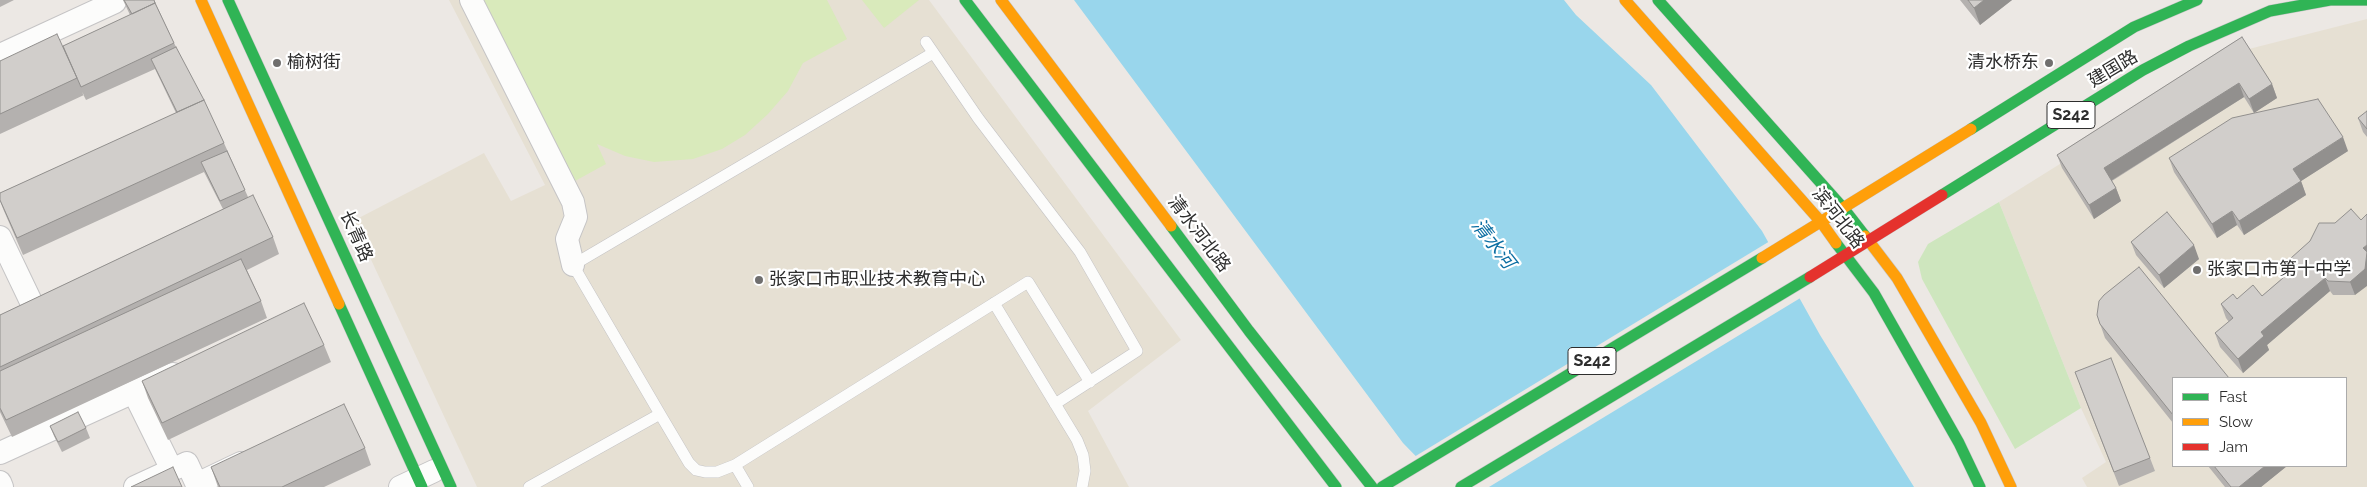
<!DOCTYPE html>
<html>
<head>
<meta charset="utf-8">
<style>
	body { margin:0 }
	#map { position:relative; width:2367px; height:487px; overflow:hidden; background:#ece8e4; font-family:Raleway,sans-serif }
	canvas { display:block }
	.legend { position:absolute; left:2172px; top:377px; width:175px; height:90px; box-sizing:border-box; background:#fff; border:1px solid #ababab; margin:0; padding:6px 9px; list-style:none; font-size:15px; color:#2e2e2e }
	.legend li { display:flex; align-items:center; gap:10px; height:25px }
	.legend b { width:25px; border:1px solid #ababab }
</style>
</head>
<body>
<div id="map">
<canvas width="2367" height="487"></canvas>
<ul class="legend">
<li><b style="height:6px;background:#30b455"></b>Fast</li>
<li><b style="height:6px;background:#ff9f0a"></b>Slow</li>
<li><b style="height:6px;background:#e5322d"></b>Jam</li>
</ul>
</div>
<script>
const context = document.querySelector('canvas').getContext('2d');
context.lineJoin = 'round';
function fill(path, color) { context.fillStyle = color; context.fill(path, 'evenodd'); }
const poly = rows => new Path2D(rows.map(r => 'M' + r).join(''));
function trace(path, color, width, dash) { context.strokeStyle = color; context.lineWidth = width; context.lineCap = dash ? 'butt' : 'round'; context.setLineDash(dash || []); context.stroke(path); }
function write(font, color, halo, rows, align = 'center') {
  context.font = font + ' Raleway,"Noto Sans SC",sans-serif'; context.lineWidth = 4.5; context.setLineDash([]); context.textBaseline = 'middle'; context.strokeStyle = halo; context.fillStyle = color; for (const [text, x, y, turn = 0] of rows) {
    context.save(); context.translate(x, y); context.rotate((+turn || 0) * Math.PI / 180); context.textAlign = isNaN(turn) ? turn : align; if (halo) context.strokeText(text, 0, 0); context.fillText(text, 0, 0); context.restore();
  }
}
fill(poly([
	[449,0,929,0,1181,340,1088,411,1129,487,477,487,353,221,484,153,511,201,545,185],
	[2367,19,2367,487,2087,487,2082,478,2106,462,2081,408,1999,202,2241,51],
	[2173,378,2346,378,2346,466,2173,466]
]), '#e6e0d3');
fill(poly([
	[1999,202,2081,408,2015,449,1922,279,1918,262,1928,244]
]), '#cee6be');
fill(poly([
	[482,0,827,0,847,39,803,63,788,91,768,114,745,135,722,149,693,159,654,162,625,156,597,144,606,164,575,181],
	[862,0,919,0,884,28]
]), '#d9eabb');
fill(poly([
	[1074,0,1564,0,1576,15,1651,85,1762,231,1820,335,1914,487,1446,487,1403,443]
]), '#99d6ec');
fill(poly([
	[1770,241,1802,297,1489,487,1443,487,1414,457]
]), '#ece8e4');
const lane = poly([
	[926,42,978,118,1080,252,1137,351,1055,404],
	[994,303,1077,440,1083,455,1085,471,1082,487],
	[660,414,689,463,696,470,705,472,717,472,735,465,748,487],
	[735,465,1028,282,1090,382],
	[529,487,660,414,573,265,933,53]
]);
const street = poly([
	[471,0,573,202,576,217,567,239,573,265],
	[0,55,115,2],
	[0,237,34,308],
	[134,393,172,470],
	[0,453,173,374],
	[0,482,2,487],
	[197,484,241,463],
	[135,487,187,463,198,487],
	[400,487,434,471]
]);
const fast = poly([
	[228,0,451,487],
	[965,0,1336,487],
	[1658,0,1844,209,1865,236],
	[1971,129,2134,27,2197,0],
	[1942,195,2143,70,2189,46,2270,11,2330,0,2367,0],
	[1171,226,1249,331,1372,487],
	[1836,243,1874,293,1959,443,1980,487],
	[339,304,422,487],
	[1382,487,1762,258],
	[1461,487,1810,277]
]);
const slow = poly([
	[201,0,339,304],
	[1001,0,1171,226],
	[1625,0,1821,222,1836,243],
	[1865,236,1897,278,1981,423,2011,487],
	[1762,258,1971,129]
]);
const jam = poly([
	[1810,277,1942,195]
]);
trace(lane, '#c5c4c5', 12);
trace(street, '#c5c4c5', 24);
trace(fast, '#c5c4c5', 12);
trace(slow, '#c5c4c5', 12);
trace(jam, '#c5c4c5', 12);
trace(lane, '#fcfcfb', 11);
trace(street, '#fcfcfb', 22);
trace(fast, '#30b455', 11);
trace(slow, '#ff9f0a', 11);
trace(jam, '#e5322d', 11);
fill(poly([
	[0,0,14,0,0,7],
	[123,0,154,0,176,47,224,143,248,197,273,237,279,254,247,270,261,301,267,318,12,437,0,412,0,315,223,209,204,172,23,255,4,211,0,201,0,193,176,113,155,69,86,100,82,92,84,95,0,134,0,61,63,46,130,15],
	[1960,0,2012,0,1980,25],
	[2242,37,2272,84,2277,98,2254,113,2244,97,2112,181,2116,188,2121,201,2094,219,2062,168,2057,155],
	[2367,111,2367,137,2363,132,2358,118],
	[2348,151,2301,181,2306,195,2244,235,2237,225,2217,238,2174,172,2169,158],
	[2361,220,2355,295,2333,295,2330,291,2267,345,2269,350,2243,373,2220,347,2215,333,2229,322,2226,318,2221,304,2237,299,2262,296,2294,268,2291,258,2335,223],
	[2131,242,2199,259,2164,288,2136,255],
	[2097,315,2173,378,2173,423,2105,338],
	[324,345,331,362,168,440,148,398,142,381],
	[2080,386,2150,458,2155,471,2119,486],
	[50,426,86,428,90,438,62,452,54,436],
	[365,448,371,465,324,487,218,487,211,467],
	[2208,466,2287,466,2261,487,2225,487]
]), '#b4b1af');
fill(poly([
	[1984,0,2012,0,1980,25,1974,8],
	[2239,83,2244,97,2109,182,2104,168],
	[2272,84,2277,98,2254,113,2249,99],
	[2343,137,2348,151,2298,183,2293,169],
	[2301,181,2306,195,2244,235,2239,221],
	[2116,188,2121,201,2094,219,2089,205],
	[2232,211,2237,225,2217,238,2212,224],
	[2194,245,2199,259,2164,288,2159,275],
	[2367,245,2367,286,2355,295,2350,282,2363,248],
	[2325,278,2330,291,2267,345,2269,350,2243,373,2238,359,2261,332],
	[2265,466,2287,466,2261,487,2239,487]
]), '#92908e');
const building = poly([
	[124,0,154,0,155,3,132,14,124,0],
	[1968,0,1984,0,1974,8,1968,0],
	[155,3,174,43,81,87,63,46,155,3],
	[57,34,77,78,0,114,0,61,57,34],
	[2242,37,2272,84,2249,99,2239,83,2104,168,2116,188,2089,205,2057,155,2242,37],
	[176,47,204,100,177,112,151,59,176,47],
	[2318,99,2343,137,2293,169,2301,181,2239,221,2232,211,2212,224,2169,158,2232,118,2318,99],
	[204,100,224,143,17,238,0,200,0,193,204,100],
	[2367,111,2367,129,2358,118,2367,111],
	[227,151,245,190,220,201,201,162,227,151],
	[253,195,273,237,0,367,0,315,253,195],
	[2351,209,2361,220,2367,214,2367,245,2363,248,2367,252,2365,269,2350,282,2328,281,2325,278,2261,332,2264,336,2238,359,2215,333,2233,318,2221,304,2233,294,2237,299,2253,285,2262,296,2297,266,2291,258,2310,241,2319,223,2335,223,2351,209],
	[2167,212,2194,245,2159,275,2131,242,2167,212],
	[241,259,261,301,6,420,0,408,0,371,241,259],
	[2139,267,2229,378,2173,378,2173,415,2100,324,2097,315,2099,301,2104,295,2139,267],
	[304,303,324,345,162,423,142,381,304,303],
	[2111,358,2150,458,2114,472,2075,372,2111,358],
	[344,404,365,448,282,487,220,487,211,467,344,404],
	[78,412,86,428,58,442,50,426,78,412],
	[2214,466,2265,466,2239,487,2231,487,2214,466],
	[173,467,182,487,131,487,173,467]
]);
fill(building, '#d1cecb');
trace(building, '#92908e', 1);
for (const [x, y, r, color] of [
	[277,63,5,"#706f6e"],
	[2049,63,5,"#706f6e"],
	[2197,270,5,"#706f6e"],
	[759,280,5,"#706f6e"]
]) { const dot = new Path2D(); dot.arc(x, y, r, 0, 2 * Math.PI); context.fillStyle = color; context.fill(dot); trace(dot, '#fff', 2); }
for (const [x, y, w] of [
	[2071,115,48],
	[1592,361,48]
]) { const box = new Path2D(); box.roundRect(x - w / 2, y - 13.5, w, 27, 4); context.fillStyle = '#fff'; context.fill(box); trace(box, '#2e2e2e', 1); }
write('bold 16px', '#2e2e2e', null, [
	["S242",2071,115],
	["S242",1592,361]
]);
write('18px', '#2e2e2e', '#fff', [
	["榆树街",287,63],
	["清水桥东",2039,63,"right"],
	["张家口市第十中学",2207,270],
	["张家口市职业技术教育中心",769,280]
], 'left');
write('18px', '#2e2e2e', '#fff', [
	["建国路",2113,69,-31],
	["滨河北路",1838,218,52],
	["清水河北路",1199,234,53],
	["长青路",356,236,66]
]);
write('italic 19px', '#0d6fa3', '#fff', [
	["清水河",1493,244,52]
]);
</script>
</body>
</html>
